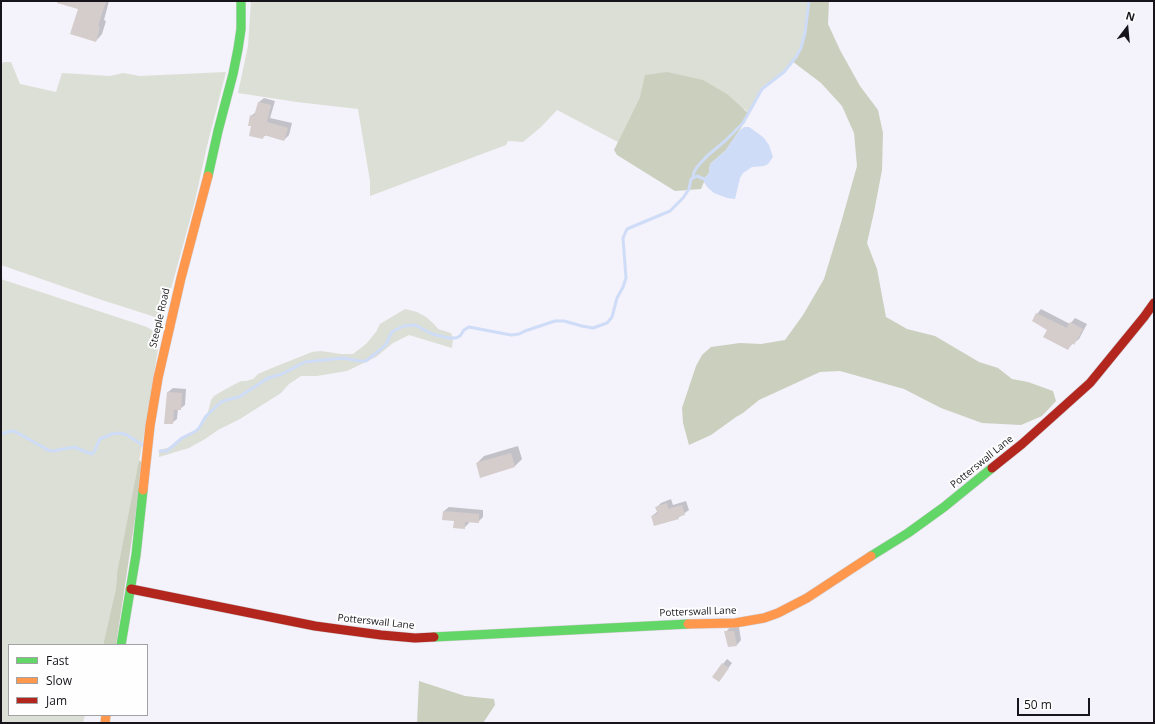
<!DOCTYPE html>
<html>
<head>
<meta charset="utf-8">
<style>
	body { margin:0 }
	#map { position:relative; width:1155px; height:724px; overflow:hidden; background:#f4f2fa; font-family:"Open Sans",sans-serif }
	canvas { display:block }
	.frame { position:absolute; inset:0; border:2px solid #17151b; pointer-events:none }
	.legend { position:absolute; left:8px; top:644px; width:140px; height:72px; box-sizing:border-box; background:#fefefe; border:1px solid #a2a1a3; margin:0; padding:5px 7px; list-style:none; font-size:12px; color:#17151b }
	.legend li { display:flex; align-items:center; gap:8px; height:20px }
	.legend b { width:20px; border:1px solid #a2a1a3 }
	.north { position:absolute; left:1107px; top:8px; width:40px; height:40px; -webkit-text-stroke:3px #fefefe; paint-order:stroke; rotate:16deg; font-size:11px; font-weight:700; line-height:16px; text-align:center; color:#17151b }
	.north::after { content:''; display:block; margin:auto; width:14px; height:18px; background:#17151b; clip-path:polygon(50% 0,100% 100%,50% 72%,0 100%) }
	.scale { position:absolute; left:1017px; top:698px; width:73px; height:18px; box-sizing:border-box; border:2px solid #17151b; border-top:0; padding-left:5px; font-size:12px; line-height:14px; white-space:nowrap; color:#17151b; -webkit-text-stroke:3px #fefefe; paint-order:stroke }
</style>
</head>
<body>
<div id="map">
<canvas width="1155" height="724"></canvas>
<div class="frame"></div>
<ul class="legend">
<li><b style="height:5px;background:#63d668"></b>Fast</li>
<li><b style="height:5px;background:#ff974d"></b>Slow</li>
<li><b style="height:5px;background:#b3261e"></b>Jam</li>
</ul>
<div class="north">N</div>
<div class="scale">50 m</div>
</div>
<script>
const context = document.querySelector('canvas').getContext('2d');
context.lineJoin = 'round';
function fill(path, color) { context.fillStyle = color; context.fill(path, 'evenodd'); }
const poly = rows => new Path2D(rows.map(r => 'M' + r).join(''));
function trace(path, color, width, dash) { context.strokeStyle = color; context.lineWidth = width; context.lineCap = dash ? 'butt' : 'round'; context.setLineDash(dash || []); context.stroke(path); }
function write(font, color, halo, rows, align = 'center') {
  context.font = font + ' "Open Sans",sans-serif'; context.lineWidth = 4; context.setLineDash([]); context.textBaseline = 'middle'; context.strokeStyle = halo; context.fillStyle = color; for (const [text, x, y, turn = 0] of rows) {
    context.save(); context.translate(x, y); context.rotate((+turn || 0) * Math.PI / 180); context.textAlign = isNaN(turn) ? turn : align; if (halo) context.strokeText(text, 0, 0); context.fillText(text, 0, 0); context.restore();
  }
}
fill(poly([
	[251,1,809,1,805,33,801,48,796,57,784,72,762,89,748,113,745,109,640,97,618,142,557,110,541,127,523,142,508,141,506,145,370,196,370,181,358,109,297,102,238,93,248,46],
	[5,62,11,62,20,84,56,92,62,73,110,76,123,73,140,76,226,72,207,146,194,205,163,318,159,316,155,317,102,300,1,265,1,63],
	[1,279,147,327,159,335,160,337,142,446,117,572,116,588,103,645,9,645,9,715,85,715,83,723,1,723],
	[405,309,417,312,426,317,434,324,438,329,451,333,453,338,452,348,409,335,393,343,376,357,347,371,317,376,301,376,289,384,281,393,240,419,218,430,205,439,189,448,159,457,159,450,171,447,184,436,197,430,207,416,211,400,214,396,224,390,241,381,246,381,253,379,258,374,272,368,312,352,321,351,341,354,353,354,366,344,376,332,380,324]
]), '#dcdfd5');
fill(poly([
	[809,1,829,1,828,24,840,50,860,86,878,110,883,133,882,170,874,212,867,243,877,269,886,317,907,329,935,336,979,362,998,368,1012,379,1028,382,1053,391,1056,401,1042,416,1021,425,982,423,941,408,904,389,840,371,820,372,759,400,743,413,736,417,711,435,689,445,683,423,682,408,696,366,702,355,711,347,740,343,761,344,785,340,803,315,824,279,841,223,857,166,854,133,842,106,821,83,792,61,801,48,805,33],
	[667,72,703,80,727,94,748,113,741,128,726,150,710,164,709,173,704,179,704,182,701,189,675,191,617,155,614,150,640,97,645,75],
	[139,460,142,463,136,512,116,645,103,645,116,588,117,572],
	[419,681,465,696,494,699,495,705,483,723,417,723]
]), '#cbcfbe');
fill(poly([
	[744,127,749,127,759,134,764,138,769,145,773,157,768,164,764,166,752,167,743,173,740,178,735,199,727,198,714,193,707,187,704,182,704,179,709,173,710,164,725,151,738,132]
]), '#cedcf7');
fill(poly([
	[56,1,109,1,104,20,106,21,102,34,96,41,79,9],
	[264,98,275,101,270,118,292,123,289,135,284,140,266,135,262,138,253,126,251,116,257,111,259,102],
	[1041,309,1070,324,1075,318,1087,324,1079,339,1074,343,1073,343,1068,349,1048,329,1037,314],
	[173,388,186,389,185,405,180,409,178,409,177,419,172,423,168,392],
	[518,446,522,459,515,466,477,463,484,456],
	[671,499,673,505,686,501,689,510,678,518,652,516,658,511,657,507,661,503],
	[449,507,483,510,483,517,478,522,469,521,469,523,464,528,444,511],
	[730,627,739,627,741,640,737,645,726,632],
	[727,659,732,663,719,681,723,664]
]), '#0003');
trace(poly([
	[693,178,694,172,697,167,707,156,725,141,743,123,762,89,784,72,796,57,801,48,805,33,809,1],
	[1,434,11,431,16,432,48,450,53,451,74,447,89,453,92,454,94,452,100,439,112,434,120,433,127,435,144,446],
	[160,451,167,451,182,438,196,431,199,428,206,416,221,402,226,400,239,397,268,378,282,374,305,362,343,358,359,361,366,361,381,349,387,343,390,335,393,331,404,326,415,325,432,334,449,338,456,338,460,336,464,330,469,327,511,335,519,334,525,331,555,321,564,321,582,326,593,328,607,323,612,317,617,298,623,287,626,278,623,238,627,229,670,211,683,198,689,189,691,179,697,176,704,179]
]), '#cedcf7', 3);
fill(poly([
	[57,1,106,1,98,26,100,27,96,42,70,34,78,9,57,3],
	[258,102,271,105,267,122,288,128,284,141,264,135,263,139,249,136,251,126,248,126,250,115,254,116],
	[1036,313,1067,328,1070,322,1083,329,1074,345,1072,343,1068,350,1043,337,1047,330,1032,321],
	[167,392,182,393,181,410,174,410,173,424,164,424],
	[511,453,515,467,480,478,476,463],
	[667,503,668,509,682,505,685,515,678,517,679,519,654,526,651,516,658,514,655,507],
	[443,511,479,514,479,523,465,522,465,529,453,528,454,521,442,520],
	[724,631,734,631,737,646,728,647],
	[722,663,729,668,719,682,712,677]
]), '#d5cdcc');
const fast = poly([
	[208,176,218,131,233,74,238,49,241,29,241,1],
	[871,556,908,533,944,507,992,468],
	[434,637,688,624],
	[121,645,136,555,143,490]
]);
const slow = poly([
	[143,490,150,426,158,378,181,278,208,176],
	[688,624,735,623,764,618,778,613,807,598,871,556],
	[105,723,106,715]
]);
const jam = poly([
	[992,468,1022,444,1090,383,1144,317,1154,303],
	[131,589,315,626,381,635,415,638,434,637]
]);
trace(fast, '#d1cfd5', 10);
trace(slow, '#d1cfd5', 10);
trace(jam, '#d1cfd5', 10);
trace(fast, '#63d668', 9);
trace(slow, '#ff974d', 9);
trace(jam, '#b3261e', 9);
write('10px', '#17151b', '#fefefe', [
	["Steeple Road",160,318,-77],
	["Potterswall Lane",982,462,-39],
	["Potterswall Lane",698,612,-2],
	["Potterswall Lane",376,622,6]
]);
</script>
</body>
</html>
